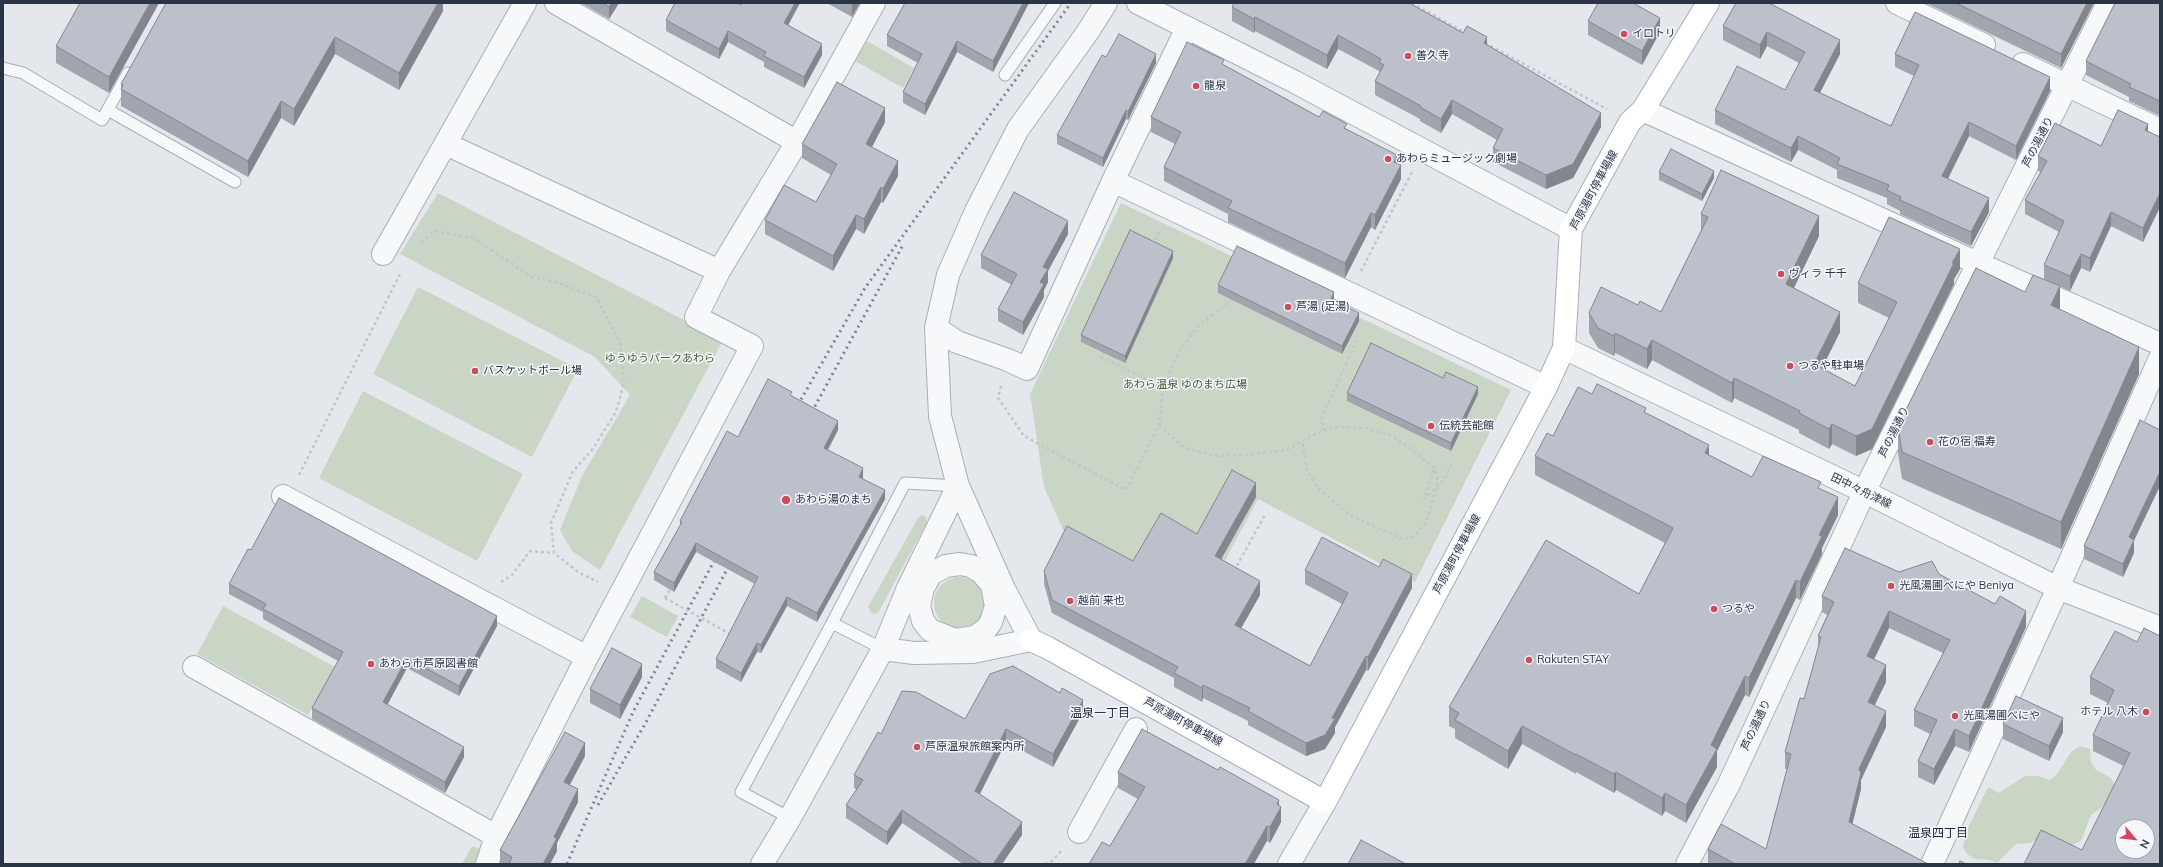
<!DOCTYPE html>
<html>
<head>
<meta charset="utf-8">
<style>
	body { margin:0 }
	#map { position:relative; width:2163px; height:867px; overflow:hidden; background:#e4e7ec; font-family:Mulish,sans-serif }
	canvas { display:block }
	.frame { position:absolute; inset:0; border:4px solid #2b3445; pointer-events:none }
	.north { position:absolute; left:2115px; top:819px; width:40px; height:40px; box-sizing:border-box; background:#f4f6f9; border:1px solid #a4a8b1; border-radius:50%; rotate:118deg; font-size:11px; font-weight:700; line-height:16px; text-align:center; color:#2b3445 }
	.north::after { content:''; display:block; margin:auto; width:14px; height:18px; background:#d1495b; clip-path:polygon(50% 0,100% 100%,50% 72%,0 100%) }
</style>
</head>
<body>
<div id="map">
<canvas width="2163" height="867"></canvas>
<div class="frame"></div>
<div class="north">N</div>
</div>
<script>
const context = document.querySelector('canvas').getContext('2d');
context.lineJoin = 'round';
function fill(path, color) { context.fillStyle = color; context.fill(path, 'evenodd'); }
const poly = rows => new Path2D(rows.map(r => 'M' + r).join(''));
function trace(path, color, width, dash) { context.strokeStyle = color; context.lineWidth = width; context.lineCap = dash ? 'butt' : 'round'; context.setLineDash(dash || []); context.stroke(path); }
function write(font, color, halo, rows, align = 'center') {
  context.font = font + ' Mulish,"Noto Sans JP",sans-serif'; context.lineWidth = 3; context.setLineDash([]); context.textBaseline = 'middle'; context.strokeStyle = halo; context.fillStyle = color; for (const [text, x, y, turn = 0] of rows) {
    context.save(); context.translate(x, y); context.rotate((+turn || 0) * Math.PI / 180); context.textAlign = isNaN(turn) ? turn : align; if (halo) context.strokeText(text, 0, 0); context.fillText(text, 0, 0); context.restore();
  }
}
fill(poly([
	[867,41,914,68,903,88,855,61],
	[438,193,723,340,600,570,572,551,560,530,582,476,630,395,595,357,400,254],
	[1121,203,1511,390,1415,582,1258,499,1200,607,1065,534,1044,487,1030,394],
	[418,287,578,369,532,457,373,374],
	[363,391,523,474,477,561,319,478],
	[922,515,926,517,927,522,878,613,872,614,868,607,918,518],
	'934 603a26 26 0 1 1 52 0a26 26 0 1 1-52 0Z',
	[642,596,678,616,667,637,630,617],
	[223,606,335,667,308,715,197,654],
	[2080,746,2090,749,2091,762,2096,770,2111,778,2116,788,2113,799,2091,815,2081,841,2065,849,2044,834,2031,843,2016,844,1997,863,1990,860,1974,859,1966,853,1963,847,1965,834,1988,787,1999,793,2025,776,2038,776,2050,780,2057,774,2071,752],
	[472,846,480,849,474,864,462,864]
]), '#c9d6c5');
const service = poly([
	[3,68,23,73,102,120,128,73],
	[1005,75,1055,3],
	[108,110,235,182],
	[883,649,832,623,905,483,958,486],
	[790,818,741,792,832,623]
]);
const minor = poly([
	[556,3,797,142],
	[1897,3,1984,45],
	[2023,64,2160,130],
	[1643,110,1977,263,2160,344],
	[446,144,719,271],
	[1113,181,1546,387],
	[383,254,525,3],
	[936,328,957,342,1008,360,1027,369,1113,181,1187,28],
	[1564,348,1865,492,2058,588,2160,628],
	[283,496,587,657],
	[918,569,931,574,946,566,960,564,971,566,981,572,992,585,996,606,991,622,987,628,975,637,955,640,930,630,923,621,919,606,923,588,931,574],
	[194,667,496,836],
	[1079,832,1136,729],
	[487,864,496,836,587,657,752,346,696,317,719,271,797,142,874,3],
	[1687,864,1729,784,1869,482,2108,3],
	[1932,864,2058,588,2160,358]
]);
const tertiary = poly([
	[1138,3,1295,82,1571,229],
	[883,649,914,653,973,652,1031,640,1004,589,958,486,940,416,936,328,948,275,976,211,1018,129,1087,33,1106,3],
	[762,864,790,818,883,649,908,588,958,486],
	[1289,864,1325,802]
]);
const secondary = poly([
	[1031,640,1048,648,1325,802,1546,387,1564,348,1571,229,1630,122,1643,110,1708,3]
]);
trace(service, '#a9aeb7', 13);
trace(minor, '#a9aeb7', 24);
trace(tertiary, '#a9aeb7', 24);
trace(secondary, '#a9aeb7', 24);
trace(poly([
	[1412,3,1466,33],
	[1485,43,1607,109],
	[421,242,435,231,473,238,532,277,562,284,596,297,620,342,624,383,616,412,592,450,573,471,551,523,554,553,578,572,598,582],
	[1153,245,1158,233,1161,235],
	[1361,271,1412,172],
	[1104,351,1101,357,1163,388],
	[1001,386,998,398,1024,436,1126,490,1159,425,1163,388,1178,353,1198,326,1231,301],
	[1159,425,1183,447,1215,456,1247,455,1286,450,1302,441,1313,435,1333,427,1366,428,1390,435,1410,448,1435,469,1438,482,1427,521,1413,537,1402,539,1350,515,1318,488,1307,470,1302,441],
	[1324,431,1321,419,1355,344,1355,338],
	[1434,470,1424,499,1443,481,1452,464],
	[299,475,400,274],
	[1234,571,1266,513],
	[501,582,512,575,530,551,554,553],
	[665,598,671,588],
	[1045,864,1052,861,1061,851]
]), '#c2c5cb', 2.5, [3, 3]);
trace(service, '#f7f8fa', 11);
trace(minor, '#f7f8fa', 22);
trace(tertiary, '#f7f8fa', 22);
trace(secondary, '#fff', 22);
trace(poly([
	[795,410,865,288,1071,3],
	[809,417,903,245],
	[598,805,645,724,732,560],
	[567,864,633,712,719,552]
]), '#7d8696', 3, [2, 4]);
trace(poly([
	[665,598,732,635]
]), '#c2c5cb', 2.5, [3, 3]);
fill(poly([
	[159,3,109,93,56,63,56,46],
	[443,3,443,11,399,90,335,54,294,126,281,118,248,177,121,106,121,84],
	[581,3,619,3,609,19],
	[827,3,860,3,852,17],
	[1029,3,993,72,957,52,925,115,903,103,903,92,918,63,887,46,887,35],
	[1412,3,1412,5,1463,33,1487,45,1601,127,1573,178,1546,189,1493,162,1493,148,1497,140,1452,114,1441,133,1420,121,1420,119,1375,95,1375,81,1379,74,1379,71,1338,49,1327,69,1255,31,1254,33,1232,21,1232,7],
	[1736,3,1840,54,1820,93,1891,126,1914,76,1895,67,1895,54,2050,91,2016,160,1969,136,1948,179,1989,212,1971,246,1900,214,1900,211,1887,204,1887,198,1837,178,1837,170,1798,150,1791,162,1715,124,1715,110,1785,90,1799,63,1767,46,1760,59,1723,40,1723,26],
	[1926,3,2094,3,2061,68],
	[2160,3,2160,116,2129,101,2129,97,2086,75,2086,61],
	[666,20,789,25,822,55,804,88,764,67,764,62,728,42,719,59,666,31],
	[1588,21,1660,32,1642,65,1588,35],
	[1106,57,1156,63,1128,120,1126,119,1103,167,1057,144,1057,135],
	[1224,65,1319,117,1347,129,1397,163,1401,179,1375,230,1371,227,1345,278,1228,222,1228,214,1164,181,1164,167,1175,144,1151,132,1151,117],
	[885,122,872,147,898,176,883,203,881,202,864,234,856,229,833,271,765,234,765,220,816,202,831,175,802,158,802,144],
	[2148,132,2160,137,2160,207,2143,242,2111,226,2090,272,2081,268,2070,291,2044,279,2044,265,2059,232,2025,214,2025,200,2041,172,2038,171,2038,156,2101,146],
	[1659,172,1714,178,1702,201,1659,180],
	[1701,214,1819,236,1794,288,1840,332,1822,368,1855,386,1889,318,1858,303,1858,283,1960,269,1954,279,1954,284,1872,449,1856,456,1832,444,1829,449,1799,433,1799,430,1734,398,1732,403,1652,360,1647,369,1615,353,1614,356,1598,348,1589,333,1589,313,1638,305,1661,312,1701,232],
	[1068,234,1048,271,1048,282,1044,290,1044,297,1023,335,998,321,998,309,1012,285,981,268,981,255],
	[1173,258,1125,363,1081,342,1081,335],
	[1218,285,1334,300,1334,301,1359,321,1342,354,1218,293],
	[2060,309,2139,374,2061,549,1902,479,1898,453,1898,426],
	[1443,378,1478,394,1451,451,1347,401,1347,393],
	[1592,394,1646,413,1709,455,1752,477,1821,489,1838,515,1822,548,1822,554,1800,600,1796,598,1749,697,1745,695,1717,751,1717,767,1686,823,1665,811,1662,816,1616,790,1614,793,1576,772,1576,774,1522,744,1508,769,1455,738,1455,729,1449,726,1449,707,1639,594,1665,543,1535,475,1535,456,1553,436],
	[792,397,838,430,828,450,863,477,863,479,885,499,817,622,787,606,761,653,757,652,741,682,716,668,716,659,755,584,696,552,674,592,654,580,654,572,680,526,680,521,738,437],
	[2160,430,2160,488,2159,488,2134,540,2134,553,2123,577,2084,559,2084,546],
	[1256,497,1221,559,1260,595,1241,628,1310,666,1342,604,1305,584,1305,570,1412,588,1368,671,1366,670,1335,727,1335,733,1325,749,1306,756,1248,725,1248,721,1203,698,1202,702,1174,687,1174,678,1052,613,1044,584,1044,571,1133,561,1197,534],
	[251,550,497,626,459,696,407,668,387,705,464,757,445,793,312,719,312,708,338,661,263,619,263,612,229,594,229,584],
	[1899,572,1939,574,2026,627,1969,752,1955,746,1934,785,1918,777,1918,761,1930,734,1914,726,1914,710,1943,653,1889,628,1874,660,1886,682,1874,705,1886,727,1861,780,1861,789,1852,824,1928,864,1708,864,1708,849,1766,849,1787,769,1785,769,1785,752,1804,699,1818,650,1818,636,1827,615,1822,612,1822,596],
	[2137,642,2160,864,2082,850,2124,766,2093,751,2093,735,2108,703,2090,694,2090,677],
	[642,677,620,719,590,703,590,689],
	[1083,712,1053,767,1006,742,979,794,1022,835,1002,864,963,864,902,823,887,845,846,818,846,805,857,790,854,788,854,775,881,734,965,719],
	[2003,724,2063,732,2049,761,2003,739],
	[585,756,570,785,578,802,557,843,557,851,550,864,502,864,500,863,500,850],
	[1118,772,1279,805,1281,822,1270,843,1267,841,1110,846,1138,799,1118,788]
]), '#a1a5ae');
fill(poly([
	[150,3,159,3,109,93,109,77],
	[438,3,443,3,443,11,399,90,399,73],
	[611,3,619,3,609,19,609,7],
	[795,3,800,3,784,33,784,23],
	[853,3,860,3,852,17,852,4],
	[1023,3,1029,3,993,72,993,61],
	[2087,3,2094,3,2061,68,2061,54],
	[1255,17,1255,31,1254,33,1254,19],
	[1660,18,1660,32,1642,65,1642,51],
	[728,31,728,42,719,59,719,49],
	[1767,32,1767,46,1760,59,1760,45],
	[1338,35,1338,49,1327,69,1327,55],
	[335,37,335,54,294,126,294,109],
	[1487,37,1487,51,1484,43],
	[1840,40,1840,54,1814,104,1814,90],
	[957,41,957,52,925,115,925,104],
	[822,44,822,55,804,88,804,77],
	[1156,54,1156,63,1128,120,1128,112],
	[2050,77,2050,91,2016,160,2016,146],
	[1452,100,1452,114,1441,133,1441,119],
	[281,101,281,118,248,177,248,161],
	[885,108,885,122,866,158,866,144],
	[1126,110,1126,119,1103,167,1103,158],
	[1601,113,1601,127,1573,178,1546,189,1546,175],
	[1969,122,1969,136,1942,190,1942,176],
	[2148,124,2148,138,2145,130],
	[1798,136,1798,150,1791,162,1791,148],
	[1397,155,1397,169,1394,162],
	[898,161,898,176,883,203,883,189],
	[1401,165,1401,179,1375,230,1375,215],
	[1714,171,1714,178,1702,201,1702,194],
	[881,187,881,202,864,234,864,219],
	[2160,193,2160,207,2143,242,2143,228],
	[1989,198,1989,212,1971,246,1971,232],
	[2111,212,2111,226,2090,272,2090,258],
	[1371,213,1371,227,1345,278,1345,263],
	[856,215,856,229,833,271,833,256],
	[1819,216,1819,236,1786,304,1786,284],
	[1068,221,1068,234,1048,271,1048,282,1044,290,1044,297,1023,335,1023,322,1040,282,1043,267],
	[1960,249,1960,269,1954,279,1954,284,1872,449,1856,456,1856,436,1952,263],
	[1173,251,1173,258,1125,363,1125,356],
	[2081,254,2081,268,2070,291,2070,276],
	[2060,286,2060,313,2051,305],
	[1334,292,1334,300,1331,307,1331,299],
	[1840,312,1840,332,1814,384,1814,364],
	[1359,313,1359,321,1342,354,1342,346],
	[1615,333,1615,353,1614,356,1614,336],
	[1652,340,1652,360,1647,369,1647,349],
	[2139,347,2139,374,2061,549,2061,522],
	[1734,378,1734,398,1732,403,1732,383],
	[1478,387,1478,394,1451,451,1451,443],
	[838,421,838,430,824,456,824,448],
	[1832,424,1832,444,1829,449,1829,429],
	[1709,445,1709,463,1705,453],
	[863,468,863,477,859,485,859,477],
	[2159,474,2159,488,2129,551,2129,537],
	[1256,483,1256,497,1215,570,1215,556],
	[885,490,885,499,817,622,817,613],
	[1838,497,1838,515,1822,548,1822,554,1800,600,1800,582,1819,535],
	[2134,540,2134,553,2123,577,2123,564],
	[696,543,696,552,674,592,674,583],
	[1412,574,1412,588,1368,671,1368,657],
	[1796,580,1796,598,1749,697,1749,678],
	[1260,581,1260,595,1235,639,1235,625],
	[787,597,787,606,761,653,761,645],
	[1889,611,1889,628,1867,673,1867,656],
	[2026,611,2026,627,1969,752,1969,736],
	[497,616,497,626,459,696,459,686],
	[757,643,757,652,741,682,741,673],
	[1366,656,1366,670,1335,727,1335,733,1325,749,1306,756,1306,743,1332,718],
	[407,658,407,668,383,713,383,702],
	[642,664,642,677,620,719,620,705],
	[1886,665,1886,682,1868,719,1868,702],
	[1745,676,1745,695,1717,751,1717,767,1686,823,1686,805,1711,745],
	[1203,685,1203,698,1202,702,1202,688],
	[1083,700,1083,712,1053,767,1053,754],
	[1886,711,1886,727,1861,780,1861,789,1849,838,1849,822,1859,769],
	[2063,718,2063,732,2049,761,2049,746],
	[1522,726,1522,744,1508,769,1508,751],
	[1006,729,1006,742,975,804,975,791],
	[1955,729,1955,746,1934,785,1934,769],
	[585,743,585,756,564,795,564,782],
	[464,747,464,757,445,793,445,782],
	[1616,772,1616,790,1614,793,1614,774],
	[578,789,578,802,557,843,557,851,550,864,543,864,554,837],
	[1665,793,1665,811,1662,816,1662,798],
	[1279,800,1279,811,1281,807,1281,822,1270,843,1270,827,1277,804],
	[902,810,902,823,887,845,887,832],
	[1022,822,1022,835,1002,864,993,864],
	[1267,826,1267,841,1254,864,1245,864]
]), '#83868d');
const building = poly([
	[80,3,150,3,109,77,56,46,80,3],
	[166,3,438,3,399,73,335,37,294,109,281,101,248,161,121,89,123,85,121,84,166,3],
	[603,3,611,3,609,7,603,3],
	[675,3,738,3,741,5,742,3,795,3,784,23,822,44,804,77,764,56,766,52,728,31,719,49,666,20,675,3],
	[905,3,1023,3,993,61,957,41,925,104,903,92,922,54,887,35,905,3],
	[1234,3,1409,3,1463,33,1467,26,1487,37,1484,43,1601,113,1573,164,1546,175,1493,148,1503,129,1452,100,1441,119,1420,107,1421,106,1375,81,1384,65,1379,62,1381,59,1338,35,1327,55,1255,17,1254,19,1232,7,1234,3],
	[1598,3,1633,3,1660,18,1642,51,1588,21,1598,3],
	[1736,3,1769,3,1840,40,1814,90,1891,126,1919,65,1895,54,1915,12,2050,77,2016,146,1969,122,1942,176,1989,198,1971,232,1900,200,1901,197,1887,190,1889,185,1837,164,1840,158,1798,136,1791,148,1715,110,1737,66,1785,90,1805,52,1767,32,1760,45,1723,26,1736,3],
	[1956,3,2087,3,2061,54,1956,3],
	[2115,3,2160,3,2160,101,2129,87,2131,84,2086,61,2115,3],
	[1119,34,1156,54,1128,112,1126,110,1103,158,1057,135,1102,55,1106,57,1119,34],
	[1187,42,1224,60,1222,64,1319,117,1323,111,1347,124,1344,128,1397,155,1394,162,1401,165,1375,215,1371,213,1345,263,1228,208,1232,201,1164,167,1181,132,1151,117,1187,42],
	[837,82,885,108,866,144,898,161,883,189,881,187,864,219,856,215,833,256,765,220,784,185,816,202,837,164,802,144,837,82],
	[2118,110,2148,124,2145,130,2160,137,2160,193,2143,228,2111,212,2090,258,2081,254,2070,276,2044,265,2064,221,2025,200,2047,161,2038,156,2055,123,2101,146,2118,110],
	[1671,149,1714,171,1702,194,1659,172,1671,149],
	[1721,170,1819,216,1786,284,1840,312,1814,364,1855,386,1897,302,1858,283,1889,217,1960,249,1952,263,1954,263,1872,429,1856,436,1832,424,1829,429,1799,413,1800,411,1734,378,1732,383,1652,340,1647,349,1615,333,1614,336,1598,328,1589,313,1601,287,1638,305,1640,301,1661,312,1708,217,1701,214,1721,170],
	[1014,192,1068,221,1043,267,1048,269,1040,282,1044,284,1023,322,998,309,1017,274,981,255,1014,192],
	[1130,230,1173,251,1125,356,1081,335,1130,230],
	[1237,246,1334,292,1331,299,1359,313,1342,346,1218,285,1237,246],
	[1976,268,2025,292,2033,275,2060,286,2051,305,2139,347,2061,522,1902,452,1898,426,1976,268],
	[1371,343,1443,378,1446,372,1478,387,1451,443,1347,393,1371,343],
	[768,379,792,392,790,395,838,421,824,448,863,468,859,477,885,490,817,613,787,597,761,645,757,643,741,673,716,659,758,577,696,543,674,583,654,572,682,522,680,521,727,431,738,437,768,379],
	[1597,384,1646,408,1644,412,1709,445,1705,453,1752,477,1763,456,1821,482,1818,488,1838,497,1819,535,1822,536,1800,582,1796,580,1749,678,1745,676,1711,745,1717,749,1686,805,1665,793,1662,798,1616,772,1614,774,1576,754,1576,755,1522,726,1508,751,1455,720,1459,713,1449,707,1546,540,1639,594,1673,528,1535,456,1547,433,1553,436,1578,387,1592,394,1597,384],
	[2140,420,2160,430,2160,475,2159,474,2129,537,2134,540,2123,564,2084,546,2140,420],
	[1232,470,1256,483,1215,556,1260,581,1235,625,1310,666,1348,593,1305,570,1322,537,1379,567,1383,559,1412,574,1368,657,1366,656,1332,718,1335,719,1325,735,1306,743,1248,711,1250,708,1203,685,1202,688,1174,673,1178,667,1052,600,1044,571,1067,526,1133,561,1161,513,1197,534,1232,470],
	[279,498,497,616,459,686,407,658,383,702,464,747,445,782,312,708,343,652,263,609,266,604,229,584,248,549,251,550,279,498],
	[1845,548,1899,572,1932,561,1939,574,1995,604,2000,596,2026,611,1969,736,1955,729,1934,769,1918,761,1937,720,1914,710,1950,640,1889,611,1867,656,1886,665,1868,702,1886,711,1859,769,1861,773,1849,822,1928,864,1735,864,1708,849,1721,824,1766,849,1791,754,1785,752,1800,698,1804,699,1821,637,1818,636,1834,602,1822,596,1845,548],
	[2144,628,2160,636,2160,864,2024,864,2041,830,2082,850,2130,753,2093,735,2114,690,2090,677,2115,631,2137,642,2144,628],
	[2123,827,2147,827,2147,851,2123,851,2123,827],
	[612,648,642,664,620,705,590,689,612,648],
	[1013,666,1060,693,1062,688,1083,700,1053,754,1006,729,975,791,1022,822,993,864,982,864,902,810,887,832,846,805,863,780,854,775,878,732,881,734,902,691,916,692,965,719,990,674,1013,666],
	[2016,696,2063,718,2049,746,2003,724,2016,696],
	[1142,729,1218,770,1220,767,1279,800,1277,804,1281,807,1270,827,1267,826,1245,864,1089,864,1102,842,1110,846,1145,787,1118,772,1142,729],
	[565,732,585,743,564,782,578,789,554,837,557,838,543,864,509,864,512,857,500,850,565,732],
	[1361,840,1406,864,1348,864,1361,840],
	[1960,861,1966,864,1959,864,1960,861]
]);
fill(building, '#bbc0ca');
trace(building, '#83868d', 1);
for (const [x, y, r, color] of [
	[1624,34,4,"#d1495b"],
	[1408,56,4,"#d1495b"],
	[1196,86,4,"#d1495b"],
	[1388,159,4,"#d1495b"],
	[1781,274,4,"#d1495b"],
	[1288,307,4,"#d1495b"],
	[1790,366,4,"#d1495b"],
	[475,371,4,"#d1495b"],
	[1431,426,4,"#d1495b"],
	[1930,442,4,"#d1495b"],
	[786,500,5,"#d1495b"],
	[1891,586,4,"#d1495b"],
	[1070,601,4,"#d1495b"],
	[1714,609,4,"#d1495b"],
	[1529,660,4,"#d1495b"],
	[371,664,4,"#d1495b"],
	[2146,712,4,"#d1495b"],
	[1955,716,4,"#d1495b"],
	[917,747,4,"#d1495b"]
]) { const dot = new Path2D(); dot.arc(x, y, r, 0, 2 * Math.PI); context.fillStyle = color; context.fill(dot); trace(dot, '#f4f6f9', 1.5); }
write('11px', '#2b3445', '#f4f6f9', [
	["イロトリ",1632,34],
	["善久寺",1416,56],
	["龍泉",1204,86],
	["あわらミュージック劇場",1396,159],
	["ヴィラ 千千",1789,274],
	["芦湯 (足湯)",1296,307],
	["つるや駐車場",1798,366],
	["バスケットボール場",483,371],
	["伝統芸能館",1439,426],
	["花の宿 福寿",1938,442],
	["あわら湯のまち",795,500],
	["光風湯圃べにや Beniya",1899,586],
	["越前 来也",1078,601],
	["つるや",1722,609],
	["Rakuten STAY",1537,660],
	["あわら市芦原図書館",379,664],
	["ホテル 八木",2138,712,"right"],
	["光風湯圃べにや",1963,716],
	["芦原温泉旅館案内所",925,747]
], 'left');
write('11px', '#2b3445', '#f4f6f9', [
	["芦の湯通り",2038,142,-63],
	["芦原湯町停車場線",1594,190,-62],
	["芦の湯通り",1894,432,-64],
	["田中々舟津線",1861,491,26],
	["芦原湯町停車場線",1457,554,-62],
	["芦原湯町停車場線",1183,722,29],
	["芦の湯通り",1756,725,-65]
]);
write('11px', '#3f6138', '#f4f6f9', [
	["ゆうゆうパークあわら",660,359],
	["あわら温泉 ゆのまち広場",1185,385]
]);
write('12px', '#1d2536', '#f4f6f9', [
	["温泉一丁目",1100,713],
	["温泉四丁目",1938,833]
]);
</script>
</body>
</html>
